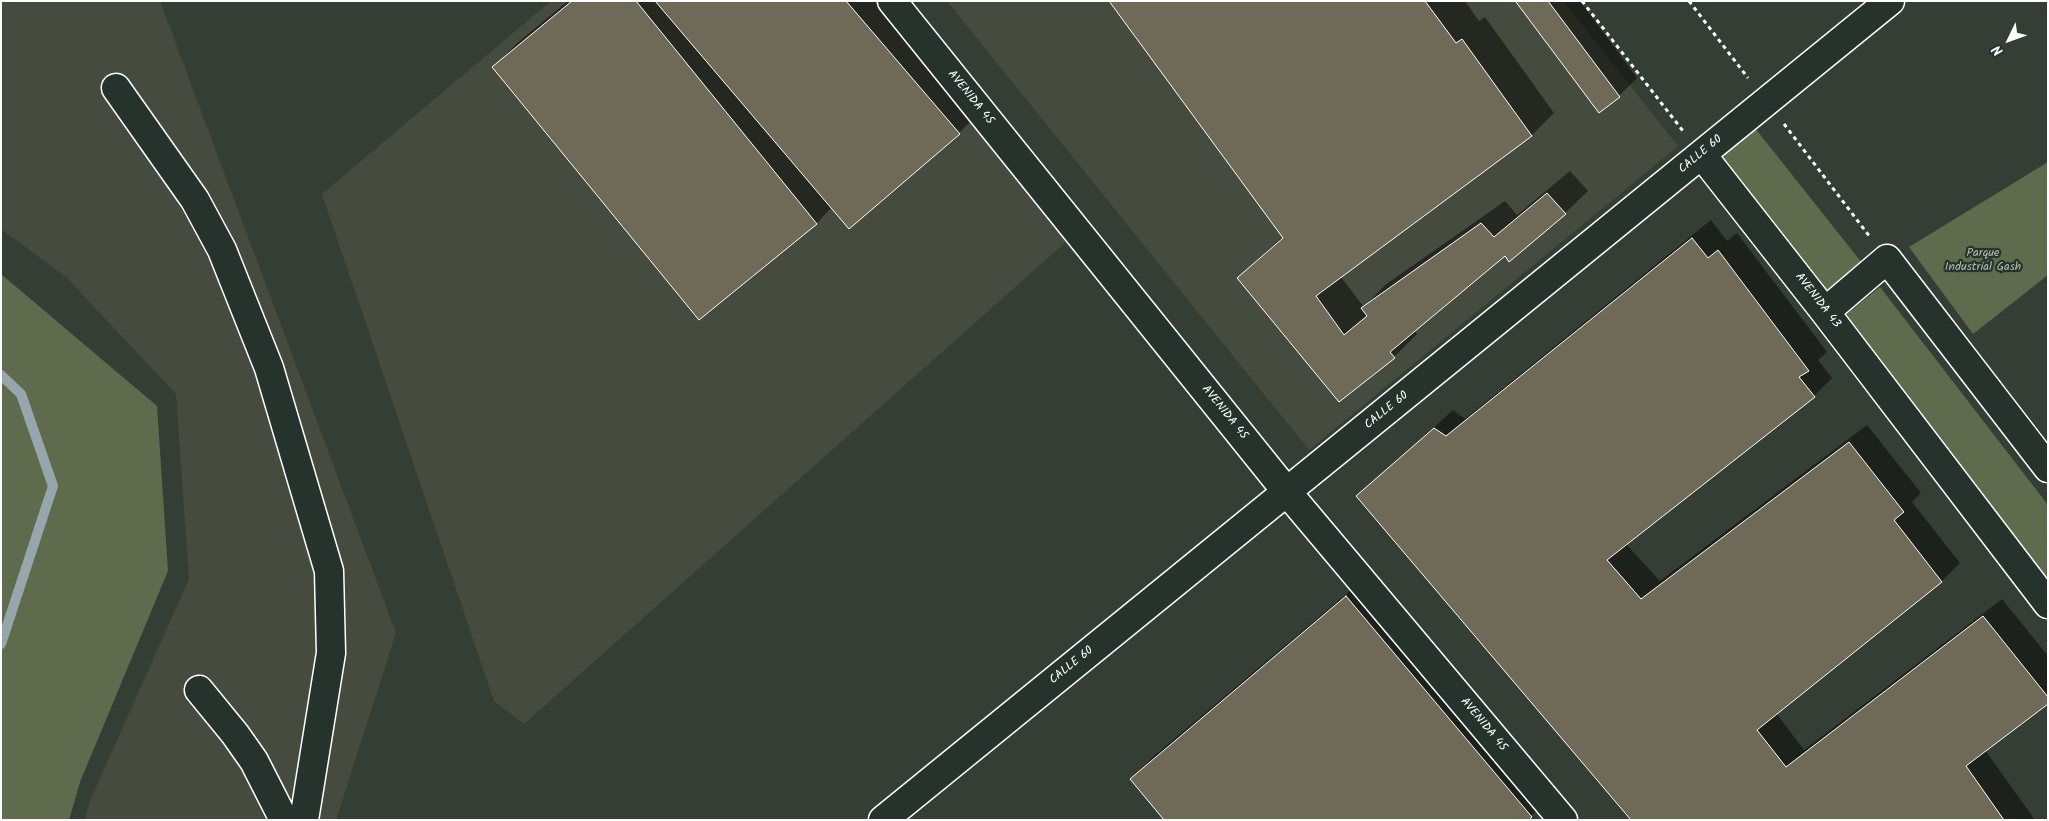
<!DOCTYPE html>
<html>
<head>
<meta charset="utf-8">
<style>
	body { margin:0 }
	#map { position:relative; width:2049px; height:821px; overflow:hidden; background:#353e35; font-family:Kalam,sans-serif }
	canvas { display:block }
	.frame { position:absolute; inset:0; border:2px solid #fff; pointer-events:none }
	.north { position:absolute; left:1984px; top:15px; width:50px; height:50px; -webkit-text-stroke:4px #26332d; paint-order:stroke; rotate:228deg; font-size:14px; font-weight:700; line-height:20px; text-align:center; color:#fff }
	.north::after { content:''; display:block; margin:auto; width:18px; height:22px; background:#fff; clip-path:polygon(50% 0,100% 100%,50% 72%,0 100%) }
</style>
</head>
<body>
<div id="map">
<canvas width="2049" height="821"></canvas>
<div class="frame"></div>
<div class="north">N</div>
</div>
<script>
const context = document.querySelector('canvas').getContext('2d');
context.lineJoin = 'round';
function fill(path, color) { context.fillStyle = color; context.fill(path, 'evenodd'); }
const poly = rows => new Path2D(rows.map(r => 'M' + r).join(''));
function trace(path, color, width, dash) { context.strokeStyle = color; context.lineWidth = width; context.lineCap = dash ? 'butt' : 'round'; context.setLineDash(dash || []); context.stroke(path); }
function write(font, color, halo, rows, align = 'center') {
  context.font = font + ' Kalam,sans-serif'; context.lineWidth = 4.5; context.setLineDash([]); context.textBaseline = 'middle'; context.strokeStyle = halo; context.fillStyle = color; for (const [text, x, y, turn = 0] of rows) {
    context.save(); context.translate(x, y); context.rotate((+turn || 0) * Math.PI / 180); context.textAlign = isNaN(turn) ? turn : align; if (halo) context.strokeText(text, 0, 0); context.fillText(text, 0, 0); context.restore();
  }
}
fill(poly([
	[1,1,160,1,396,633,336,820,85,820,89,803,189,579,176,394,66,277,1,229],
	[551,1,894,1,1086,224,524,724,494,701,322,194],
	[947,1,1563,1,1678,146,1309,450]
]), '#464b3f');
fill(poly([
	[1755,128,1862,263,1825,297,1719,161],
	[2048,162,2048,275,1973,334,1909,247],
	[1,274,157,406,168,571,80,782,69,820,1,820],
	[1880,287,2048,505,2048,587,1842,318]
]), '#5e6c4d');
fill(poly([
	[568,1,888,1,982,110,959,133,832,207,817,223,699,319,494,67,516,44],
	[1111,1,1465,1,1479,21,1485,17,1554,113,1531,136,1340,276,1364,307,1385,285,1505,201,1517,215,1570,171,1588,191,1565,213,1510,260,1505,254,1414,330,1417,334,1394,357,1340,400,1238,278,1283,236],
	[1519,1,1580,1,1637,78,1619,96,1599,111],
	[1711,220,1727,241,1737,233,1827,352,1818,360,1832,378,1814,396,1626,544,1660,581,1867,425,1921,493,1912,502,1960,563,1941,582,1776,713,1804,750,2002,599,2048,656,2048,703,1985,750,2035,820,1633,820,1358,496,1453,410,1465,419],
	[1370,574,1554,793,1527,820,1131,779,1154,756]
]), '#0007');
trace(poly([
	[1,375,21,394,53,486,1,644]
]), '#97a6ad', 10);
const building = poly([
	[572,1,636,1,817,224,699,320,492,67,572,1],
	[655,1,846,1,960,134,849,229,655,1],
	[1109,1,1425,1,1456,43,1462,39,1532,136,1316,296,1344,335,1367,316,1361,308,1481,223,1494,237,1547,193,1566,214,1509,262,1505,256,1390,352,1395,358,1339,402,1237,278,1283,238,1109,1],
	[1517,1,1548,1,1620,97,1599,113,1516,2,1517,1],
	[1692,238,1708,258,1718,250,1809,371,1799,377,1815,397,1607,560,1641,599,1849,442,1904,512,1894,520,1942,582,1757,730,1786,767,1983,616,2048,697,2048,704,1966,766,2004,820,1631,820,1356,496,1434,428,1446,436,1692,238],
	[1346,596,1532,817,1529,820,1164,820,1130,779,1346,596]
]);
fill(building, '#6f6957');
trace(building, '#fff', 1);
const minor = poly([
	[892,1,1287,492,1563,820],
	[116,88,195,200,222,250,269,368,329,571,331,653,304,820],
	[1702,155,1825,312,2048,604],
	[1825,312,1887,259,2048,468],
	[199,690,235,734,254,761,284,820],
	[883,820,1890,1]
]);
trace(minor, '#fff', 31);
trace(poly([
	[1582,1,1683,131],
	[1689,1,1748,78],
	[1784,124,1870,237]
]), '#fff', 3, [4, 4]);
trace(minor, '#26332d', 28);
write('12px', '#fff', '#26332d', [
	["AVENIDA 45",970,98,51],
	["CALLE 60",1701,155,-40],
	["AVENIDA 43",1817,301,52],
	["CALLE 60",1387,411,-39],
	["AVENIDA 45",1224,413,51],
	["CALLE 60",1072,666,-39],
	["AVENIDA 45",1483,725,50]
]);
write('12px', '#b7bdaf', '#26332d', [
	["Parque",1983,254],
	["Industrial Gash",1983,268]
]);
</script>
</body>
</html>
